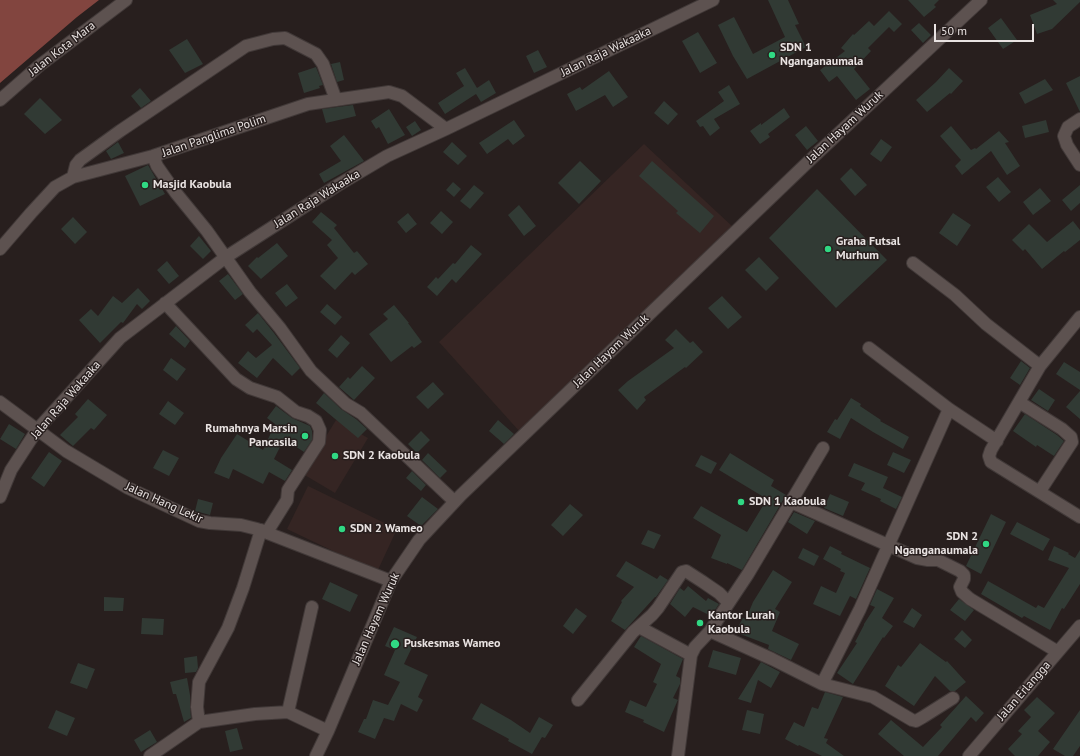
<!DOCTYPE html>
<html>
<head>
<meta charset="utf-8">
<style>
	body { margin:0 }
	#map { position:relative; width:1080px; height:756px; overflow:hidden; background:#281f1e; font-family:"PT Sans",sans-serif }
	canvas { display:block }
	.scale { position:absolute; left:934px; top:24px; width:100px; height:18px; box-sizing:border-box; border:2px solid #e9e3e2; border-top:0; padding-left:5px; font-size:12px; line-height:14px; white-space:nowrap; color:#e9e3e2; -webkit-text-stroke:3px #281f1e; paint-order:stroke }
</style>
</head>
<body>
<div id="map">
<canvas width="1080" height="756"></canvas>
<div class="scale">50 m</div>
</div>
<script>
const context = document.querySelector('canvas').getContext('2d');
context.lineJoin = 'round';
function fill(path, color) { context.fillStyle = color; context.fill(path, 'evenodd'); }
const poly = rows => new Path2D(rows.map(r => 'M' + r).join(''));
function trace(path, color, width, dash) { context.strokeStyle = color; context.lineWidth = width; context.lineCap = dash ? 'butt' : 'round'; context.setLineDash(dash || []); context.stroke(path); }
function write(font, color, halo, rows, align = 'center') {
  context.font = font + ' "PT Sans",sans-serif'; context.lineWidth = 3; context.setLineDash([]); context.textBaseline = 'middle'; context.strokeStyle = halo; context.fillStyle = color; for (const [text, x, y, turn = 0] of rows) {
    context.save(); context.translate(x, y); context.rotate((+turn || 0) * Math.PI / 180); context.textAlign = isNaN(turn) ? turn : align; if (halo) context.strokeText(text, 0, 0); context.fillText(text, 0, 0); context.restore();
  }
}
fill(poly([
	[644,144,733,227,520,432,439,342],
	[336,420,368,438,335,493,303,474],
	[308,486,397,529,377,572,287,529]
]), '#352523');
fill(poly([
	[0,0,99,0,77,17,0,83]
]), '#82453f');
fill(poly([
	[768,0,788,0,799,24,795,25,806,47,747,79,733,56,718,25,734,17,753,54,785,37],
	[908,0,939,0,934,5,936,7,924,17],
	[1053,0,1080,0,1080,2,1052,29,1037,34,1030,15,1057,4],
	[889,11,902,24,894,32,889,27,868,48,871,51,854,69,870,89,856,100,837,76,829,82,820,70,845,51,841,48,853,34,854,35,869,21,874,26],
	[1001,18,1017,40,1003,49,988,28],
	[919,23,931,35,923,43,911,30],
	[698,32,717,63,700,73,682,41],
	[187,39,203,64,185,73,169,50],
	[538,50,547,67,534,73,526,56],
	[340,62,344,80,337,82,331,64],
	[316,67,323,85,319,86,320,88,304,93,298,73],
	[465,68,477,88,489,80,496,93,481,102,476,94,445,114,438,103,464,86,456,73],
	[949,68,963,81,951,94,950,93,927,112,916,100,936,82],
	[609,71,628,97,613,107,605,95,576,111,567,94,580,87,582,90],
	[1080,76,1080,112,1066,83],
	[1045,79,1053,90,1025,104,1019,93],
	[729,85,740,104,714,119,720,128,710,136,703,126,700,127,696,121,724,101,718,92],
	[140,88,151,101,141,108,131,96],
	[40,98,62,120,45,134,24,114],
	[664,101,678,114,668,125,654,113],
	[353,105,356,116,326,123,322,109],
	[784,108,790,117,768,134,770,137,760,144,750,131,761,123,761,125],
	[389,109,405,135,388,144,379,127,376,129,371,121],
	[514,120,525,136,513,145,508,139,487,154,479,143],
	[1046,120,1049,132,1025,138,1022,126],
	[415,121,421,130,412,136,406,127],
	[806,126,818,141,807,150,795,135],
	[951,126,971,150,975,148,976,149,999,131,1009,142,1005,143,1020,166,1007,175,991,151,962,175,955,166,961,160,940,136],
	[344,135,364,161,324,183,319,174,341,161,330,146],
	[881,139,892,147,881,162,870,154],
	[118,142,124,153,111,159,106,151],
	[452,142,467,156,458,165,443,152],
	[580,161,601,181,579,204,558,183],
	[652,161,714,216,700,233,676,213,678,211,639,176],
	[148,165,165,194,140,206,125,176],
	[851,168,867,185,855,196,840,179],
	[998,177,1011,192,999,202,986,187],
	[453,182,461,189,454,197,446,190],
	[474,185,484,193,470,209,460,201],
	[1080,185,1080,203,1071,211,1062,200],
	[1040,188,1051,201,1033,215,1023,202],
	[817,189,887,260,836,308,769,238],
	[519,205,536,226,524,236,508,215],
	[441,211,453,222,442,234,430,223],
	[321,212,337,225,334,228,354,253,357,251,368,264,355,275,352,272,335,290,320,276,338,258,327,245,332,240,312,222],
	[408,213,417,224,406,233,397,222],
	[953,213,971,225,957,246,939,233],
	[73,217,87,232,75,244,61,229],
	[1073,221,1080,230,1080,240,1065,252,1064,251,1042,269,1025,249,1023,251,1012,240,1029,224,1047,242],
	[199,236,211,251,203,259,190,246],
	[277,243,288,256,261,279,248,266,257,257,258,258],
	[471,245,482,254,456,283,452,279,437,296,427,287,436,277,438,279,453,263,455,264],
	[759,257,779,278,766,291,745,270],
	[167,261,179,276,169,284,157,270],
	[228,274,243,294,235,300,219,281],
	[287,284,298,298,286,307,275,293],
	[138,288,150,301,142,309,137,304,123,323,121,322,100,343,79,320,91,309,98,316,113,296,122,303],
	[722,296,742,317,728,329,708,308],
	[327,304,342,317,335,325,320,312],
	[394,305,409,323,408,323,422,342,414,348,412,346,391,362,369,334,388,319,383,314],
	[258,313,274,333,300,368,292,376,273,358,257,378,238,363,248,351,256,358,272,345,257,329,253,333,245,325],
	[176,326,190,341,185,348,169,334],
	[676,329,690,343,693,341,703,352,686,368,685,367,644,397,646,400,637,410,618,390,628,381,674,348,665,340],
	[341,335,350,343,337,358,328,350],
	[171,358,186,369,177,381,163,370],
	[1021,361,1030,368,1020,385,1010,378],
	[1064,362,1080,372,1080,390,1056,374],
	[362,366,375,378,354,400,339,387,348,377,350,379],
	[433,382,444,394,428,409,416,397],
	[1039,389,1055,400,1048,411,1031,400],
	[1080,391,1080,419,1066,407],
	[324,393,341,409,356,419,367,429,358,438,316,403],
	[851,398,861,404,860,406,881,420,880,421,909,437,903,449,873,432,851,418,840,439,827,432,835,419,837,420],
	[88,399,107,415,94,430,91,428,73,446,60,435,78,417,75,414],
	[168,401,184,413,175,425,159,414],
	[276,406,292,418,310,426,312,431,312,440,304,452,284,439,274,459,292,470,285,481,269,472,263,484,233,469,229,479,214,473,221,458,237,434,263,450,275,424,267,418],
	[1025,414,1057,435,1064,441,1054,456,1037,445,1036,447,1013,431],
	[498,420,514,434,504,444,489,431],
	[9,424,25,434,16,449,0,439],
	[421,431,430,440,417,453,408,444],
	[163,450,179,458,169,476,153,468],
	[49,452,62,461,44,487,31,478],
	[893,452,911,460,904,473,887,465],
	[428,453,447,471,440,478,422,460],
	[730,453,774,480,771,486,786,495,742,570,727,563,727,564,711,558,721,535,693,518,701,506,747,532,767,499,719,470],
	[701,455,717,463,711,474,695,466],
	[854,463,888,477,883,488,902,497,896,509,880,501,881,499,861,490,865,483,848,476],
	[412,471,426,485,421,491,406,478],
	[830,494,849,502,843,516,824,508],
	[422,497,438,509,421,526,407,516],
	[198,499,213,503,210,515,195,511],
	[570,504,583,515,563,536,551,525],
	[794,512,815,521,807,534,788,522],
	[991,514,1006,522,981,574,966,566],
	[1017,522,1050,539,1043,551,1010,534],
	[648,530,661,535,654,549,641,544],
	[830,546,842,552,841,554,870,568,856,599,850,596,840,616,813,604,821,586,836,593,845,573,840,571,841,569,823,559],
	[1054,546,1069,553,1068,554,1075,558,1080,550,1080,584,1064,609,1062,608,1050,630,1024,616,1022,618,981,594,988,581,1036,608,1038,605,1044,608,1069,568,1048,560],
	[803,548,819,556,814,566,798,558],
	[626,561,657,579,660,575,668,580,656,597,655,597,625,630,611,621,622,602,621,601,634,587,616,576],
	[773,570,792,582,775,609,780,612,772,631,799,644,791,660,768,649,769,645,735,632,743,618,746,619,753,602],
	[330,582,358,595,350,612,322,599],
	[688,586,706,601,708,598,719,604,711,616,693,607,685,617,670,604,680,588,684,591],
	[877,589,894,598,882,618,893,626,884,638,883,637,853,684,837,673,857,643,855,642,864,625,864,624,875,607,870,605],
	[104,597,124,598,123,611,104,611],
	[959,599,974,610,965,621,950,610],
	[576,608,587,616,573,634,563,626],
	[912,608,922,615,914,628,903,622],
	[142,618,164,619,163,635,141,634],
	[394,627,417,637,404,664,428,675,418,697,423,700,417,712,401,704,394,721,384,718,375,739,358,732,364,719,366,719,373,700,388,705,400,682,384,675,395,650,385,646],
	[962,630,972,640,965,648,954,639],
	[641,636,683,659,676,676,680,678,680,684,673,698,678,700,677,702,664,732,643,722,644,720,625,712,630,700,646,707,657,684,653,682,661,664,634,647],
	[920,643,946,662,947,661,966,682,955,691,950,691,935,676,914,706,885,686,898,665,901,667],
	[713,650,741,658,736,675,708,667],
	[197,656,198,668,196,672,185,673,184,658],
	[761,662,780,672,771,688,758,680,751,703,738,699],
	[78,663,95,669,87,689,70,683],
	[187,678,190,695,190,707,191,718,184,722,176,694,173,694,170,682],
	[825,692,843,697,824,738,828,739,826,743,844,756,822,756,799,745,798,746,785,739,794,722,804,727,812,707,818,709],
	[966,696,984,713,976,722,971,717,938,756,904,756,878,734,891,720,923,747,942,727,940,725],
	[1037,697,1055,713,1038,731,1050,742,1038,756,1015,756,1008,749,1022,734,1018,731,1031,717,1024,710],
	[481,703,511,720,530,733,539,717,553,725,545,738,542,737,532,754,508,741,509,739,472,719],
	[56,710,75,718,67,736,48,728],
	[747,710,764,714,760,734,742,730],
	[1080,710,1080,746,1073,756,1065,756,1053,749],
	[237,728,243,749,230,752,225,731],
	[150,730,157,742,141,752,134,740]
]), '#313a34');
const minor = poly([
	[0,100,40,65,126,0],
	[1080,119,1068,127,1064,136,1067,145,1080,165],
	[153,156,157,166,176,193,207,231,250,292,280,328,311,371,346,404,361,413,454,501],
	[73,177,76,165,80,160,120,131,246,46,273,39,285,38,316,54,323,64,336,100],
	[0,249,31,213,55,187,73,177,153,156,308,104,389,92,402,96,446,129],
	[913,263,955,295,986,324,1040,366],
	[165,303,236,379,250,388,277,397,296,412,308,416,316,421,320,430,319,442,288,490,287,500,267,532],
	[1080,317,1040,366,991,450,989,456,991,462,1080,517],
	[869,348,949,409,997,441],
	[0,402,66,451,128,488,199,521,210,523,241,525,257,529,391,581],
	[1019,402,1062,429,1071,437,1072,442,1040,491],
	[0,497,11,470,37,430,120,338,226,257,338,185,387,156,446,129,713,0],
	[791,502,917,558,928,560,938,560,960,571,964,575,964,579,960,587,962,592,970,599,1058,652],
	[639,627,691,655],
	[710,631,772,659,822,684,873,697,912,720,916,721,923,717,953,698],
	[822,684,860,609,949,409],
	[578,700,633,632,652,615,658,608,682,572,686,571,703,582,719,593,728,602],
	[288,712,328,731],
	[199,722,197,707,199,682,228,628,243,588,261,530],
	[150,756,199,722,255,714,288,712,312,607],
	[316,756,328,731,391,581,419,540,461,495,809,161,981,0],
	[678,756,691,655,695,647,710,631,748,574,823,448],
	[969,756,1080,626]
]);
trace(minor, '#413938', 14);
trace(minor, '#5d5250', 12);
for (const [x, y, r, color] of [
	[772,55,4,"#30d883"],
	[145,185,4,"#30d883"],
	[828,249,4,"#30d883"],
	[305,436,4,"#30d883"],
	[335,456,4,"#30d883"],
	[741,502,4,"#30d883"],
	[342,529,4,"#30d883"],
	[986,544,4,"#30d883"],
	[700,623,4,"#30d883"],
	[395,644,5,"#30d883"]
]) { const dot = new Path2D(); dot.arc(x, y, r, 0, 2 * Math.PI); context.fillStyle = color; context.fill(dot); trace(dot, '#281f1e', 1.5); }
write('bold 12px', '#e9e3e2', '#281f1e', [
	["SDN 1",780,48],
	["Nganganaumala",780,62],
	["Masjid Kaobula",153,185],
	["Graha Futsal",836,242],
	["Murhum",836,256],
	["Rumahnya Marsin",297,429,"right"],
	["Pancasila",297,443,"right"],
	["SDN 2 Kaobula",343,456],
	["SDN 1 Kaobula",749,502],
	["SDN 2 Wameo",350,529],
	["SDN 2",978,537,"right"],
	["Nganganaumala",978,551,"right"],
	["Kantor Lurah",708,616],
	["Kaobula",708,630],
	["Puskesmas Wameo",404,644]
], 'left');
write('12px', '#e9e3e2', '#281f1e', [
	["Jalan Kota Mara",62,49,-38],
	["Jalan Raja Wakaaka",606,52,-26],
	["Jalan Hayam Wuruk",845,127,-43],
	["Jalan Panglima Polim",214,136,-19],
	["Jalan Raja Wakaaka",317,199,-32],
	["Jalan Hayam Wuruk",611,351,-44],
	["Jalan Raja Wakaaka",66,400,-49],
	["Jalan Hang Lekir",164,503,24],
	["Jalan Hayam Wuruk",376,619,-66],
	["Jalan Erlangga",1024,691,-49]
]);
</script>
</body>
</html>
